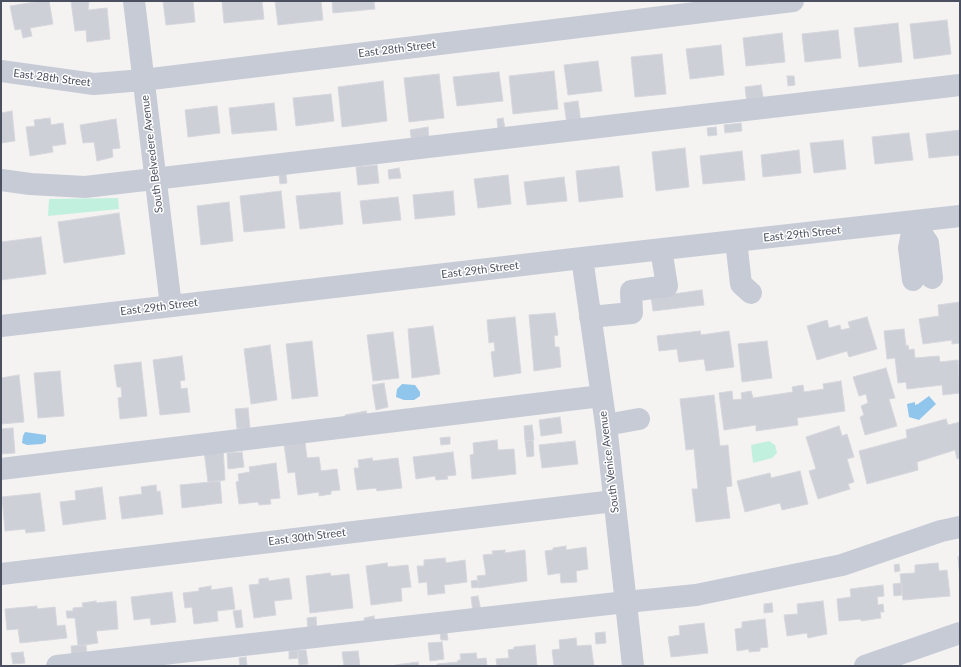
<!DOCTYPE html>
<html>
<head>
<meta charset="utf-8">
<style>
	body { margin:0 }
	#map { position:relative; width:961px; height:667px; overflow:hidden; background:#f4f3f2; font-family:Lato,sans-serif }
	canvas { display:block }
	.frame { position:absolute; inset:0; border:2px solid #4a5060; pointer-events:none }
</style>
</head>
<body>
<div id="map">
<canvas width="961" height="667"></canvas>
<div class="frame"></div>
</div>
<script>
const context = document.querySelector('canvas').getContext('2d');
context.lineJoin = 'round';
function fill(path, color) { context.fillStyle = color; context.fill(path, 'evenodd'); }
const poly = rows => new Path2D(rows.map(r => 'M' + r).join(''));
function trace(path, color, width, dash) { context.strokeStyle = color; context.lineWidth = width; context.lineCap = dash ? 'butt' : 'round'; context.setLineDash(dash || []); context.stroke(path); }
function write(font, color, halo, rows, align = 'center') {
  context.font = font + ' Lato,sans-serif'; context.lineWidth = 3; context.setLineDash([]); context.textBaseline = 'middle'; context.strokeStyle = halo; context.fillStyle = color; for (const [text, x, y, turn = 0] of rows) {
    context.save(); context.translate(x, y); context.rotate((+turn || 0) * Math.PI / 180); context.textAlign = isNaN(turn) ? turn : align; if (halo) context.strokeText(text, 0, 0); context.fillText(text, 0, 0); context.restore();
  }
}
fill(poly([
	[118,198,119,209,48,216,49,199],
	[769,441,775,445,777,453,772,458,753,463,751,445]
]), '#c2f0de');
fill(poly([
	[402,384,415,385,420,392,420,396,414,400,404,400,396,397,397,389],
	[929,396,936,404,919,420,909,417,907,404,915,402,915,405,918,404],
	[25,432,46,435,46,442,42,444,27,445,22,443,23,436]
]), '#90c5ec');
const building = poly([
	[41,1,49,1,53,24,30,28,32,36,23,38,21,29,15,30,10,6,41,1],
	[71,1,89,1,88,10,107,8,110,39,87,42,86,30,75,31,71,1],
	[163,1,193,1,195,22,166,25,163,1],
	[222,1,262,1,264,19,224,23,222,1],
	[275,1,321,1,323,20,278,25,275,1],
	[332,1,374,1,375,9,333,13,332,1],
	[947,20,951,54,914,59,910,24,947,20],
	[898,23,902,62,859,67,854,28,898,23],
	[838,30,841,58,805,62,802,34,838,30],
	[782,33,785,62,746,66,743,38,782,33],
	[721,45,724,75,690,79,686,49,721,45],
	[662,54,666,94,635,97,631,57,662,54],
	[598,61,602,91,568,95,564,65,598,61],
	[554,71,558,109,513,114,509,76,554,71],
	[499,72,503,101,457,106,453,77,499,72],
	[439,74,444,118,409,122,404,78,439,74],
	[787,76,794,76,795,85,788,86,787,76],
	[383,81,387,121,342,127,338,87,383,81],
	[761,85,764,102,747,104,745,87,761,85],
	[331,94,334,121,296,126,293,98,331,94],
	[578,101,581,123,567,125,564,103,578,101],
	[274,103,277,130,232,134,229,108,274,103],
	[217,106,220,133,188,137,185,110,217,106],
	[12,111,15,141,1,143,1,113,12,111],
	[50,118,51,125,63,123,66,144,52,146,53,152,30,156,26,127,35,126,34,120,50,118],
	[503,118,505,128,498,129,497,119,503,118],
	[116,119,120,148,112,149,113,157,97,161,94,142,83,143,80,125,116,119],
	[741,123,742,131,725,133,724,125,741,123],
	[428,127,429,140,412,143,410,130,428,127],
	[716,127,717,135,708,136,707,128,716,127],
	[960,130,960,155,929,158,926,134,960,130],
	[909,133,913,160,875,164,872,137,909,133],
	[843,140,846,169,814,173,810,143,843,140],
	[685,148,689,187,656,191,652,152,685,148],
	[799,150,801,173,763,177,761,155,799,150],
	[742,151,745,180,703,184,700,156,742,151],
	[377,165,379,183,358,185,356,167,377,165],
	[619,166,623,197,579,202,576,171,619,166],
	[399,168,401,178,389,179,388,170,399,168],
	[286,174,287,183,280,184,279,175,286,174],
	[508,175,511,204,478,208,474,179,508,175],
	[564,177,567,201,527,205,524,182,564,177],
	[281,191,285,228,244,232,240,196,281,191],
	[453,191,455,215,415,219,413,195,453,191],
	[340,192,343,224,300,229,296,196,340,192],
	[398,197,401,220,363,224,360,201,398,197],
	[229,202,233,241,201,245,197,206,229,202],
	[119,213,125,254,64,263,58,222,119,213],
	[41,237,46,274,1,280,1,242,41,237],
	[702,290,704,305,653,311,651,297,702,290],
	[960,302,960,343,952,344,952,340,923,344,919,319,939,316,938,305,960,302],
	[555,313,558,335,554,336,555,347,559,347,561,367,534,371,529,315,555,313],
	[515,317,521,373,494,377,491,352,495,351,494,342,489,343,487,320,515,317],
	[867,317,877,349,849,357,847,351,817,360,807,326,827,320,829,328,840,325,841,330,850,328,848,322,867,317],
	[433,326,440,374,412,378,408,329,433,326],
	[904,329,906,346,908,345,909,350,914,349,915,358,939,356,940,362,958,360,960,393,943,395,942,385,907,389,906,382,898,383,895,358,887,359,884,331,904,329],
	[700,331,701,335,729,331,734,367,706,371,704,359,679,362,677,349,659,351,657,336,700,331],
	[393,332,399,378,373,381,367,335,393,332],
	[312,341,318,396,292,399,286,344,312,341],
	[767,341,772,378,742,382,738,344,767,341],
	[270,345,277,400,251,404,244,349,270,345],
	[182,356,185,380,180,381,181,389,187,388,190,412,160,415,153,360,182,356],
	[141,362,147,416,120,419,118,398,122,397,121,387,117,387,114,365,141,362],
	[886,368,895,398,889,399,897,426,865,435,860,417,864,415,861,406,868,403,866,394,859,396,853,377,886,368],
	[60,371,64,416,38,418,34,373,60,371],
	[19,375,24,422,1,424,1,378,19,375],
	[841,381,845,411,797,418,798,425,756,431,756,425,724,430,719,393,732,391,733,400,742,399,741,393,751,391,753,398,793,392,792,387,803,385,804,392,824,389,823,384,841,381],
	[384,383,388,407,376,410,372,385,384,383],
	[714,395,720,446,728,445,732,486,726,487,730,518,696,522,692,489,698,489,694,449,686,450,680,399,714,395],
	[248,408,250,428,237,429,235,409,248,408],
	[366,411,368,419,347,424,345,415,366,411],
	[560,417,562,433,541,436,539,420,560,417],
	[946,419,948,425,960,422,960,458,957,459,955,450,917,462,918,470,867,484,859,451,907,438,906,430,946,419],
	[532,425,534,440,525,441,524,426,532,425],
	[839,426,842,436,847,434,854,457,847,459,854,482,848,484,850,489,818,499,809,471,816,469,806,437,839,426],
	[13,428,15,453,1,454,1,429,13,428],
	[450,437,450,444,441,445,440,438,450,437],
	[497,440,498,450,514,449,516,474,472,479,470,455,474,454,473,443,497,440],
	[533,440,534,456,527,457,525,441,533,440],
	[575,441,578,464,542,468,539,445,575,441],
	[305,442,307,458,319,457,321,471,337,469,340,490,331,491,331,494,319,496,319,492,298,495,295,472,288,473,284,444,305,442],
	[223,448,225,480,208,482,204,451,223,448],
	[242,452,244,467,228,469,227,453,242,452],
	[453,452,456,475,447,476,448,479,436,480,435,476,416,479,413,457,453,452],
	[372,458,373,461,398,458,402,488,377,491,376,488,357,490,354,468,359,468,358,460,372,458],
	[276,463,280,498,270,499,271,504,259,505,258,502,239,504,236,482,239,481,238,474,250,472,249,467,276,463],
	[800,471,808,504,782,510,780,503,745,512,737,481,770,473,771,478,800,471],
	[220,481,222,503,182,508,180,485,220,481],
	[156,485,157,492,160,491,163,514,122,519,119,497,142,494,141,487,156,485],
	[102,487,106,519,63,525,60,502,76,500,75,491,102,487],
	[40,493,45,531,26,533,25,529,5,531,2,497,40,493],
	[566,546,566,550,586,547,588,569,576,571,577,582,561,583,560,573,548,575,545,551,553,550,553,548,566,546],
	[505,550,505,553,525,550,527,581,479,588,477,576,486,575,483,555,493,554,492,551,505,550],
	[958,557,960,557,960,579,958,557],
	[445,558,446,563,465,560,467,582,444,585,445,593,428,595,427,582,419,583,417,566,424,566,424,560,445,558],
	[387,563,388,567,408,565,411,587,401,588,402,601,371,605,366,566,387,563],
	[938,563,939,571,947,570,950,596,903,600,900,574,915,573,915,565,938,563],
	[899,564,900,571,895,572,894,565,899,564],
	[330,573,331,576,349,574,353,608,310,613,306,576,330,573],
	[268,578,269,581,289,578,292,599,274,601,276,615,254,618,249,585,259,584,259,579,268,578],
	[478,580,479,587,472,588,471,581,478,580],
	[901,583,902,595,894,596,893,584,901,583],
	[883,585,884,596,877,597,878,605,883,604,884,612,880,612,881,618,861,621,861,619,839,621,837,599,851,597,850,589,883,585],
	[211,586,211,590,232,587,235,609,217,611,218,621,194,624,192,607,185,608,183,593,199,591,199,588,211,586],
	[172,592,176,622,151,625,150,618,134,620,131,597,172,592],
	[478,596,481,611,473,612,471,597,478,596],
	[96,601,96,603,116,601,118,629,96,631,98,643,78,646,75,618,67,618,66,611,73,611,73,608,83,607,82,603,96,601],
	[823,601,827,634,808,638,807,633,787,636,784,615,798,614,797,604,823,601],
	[772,603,773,612,764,613,764,604,772,603],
	[37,606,37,609,55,607,57,626,65,625,67,638,20,643,18,629,7,630,5,609,37,606],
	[241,610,243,627,236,628,233,611,241,610],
	[374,616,375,623,365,624,364,618,374,616],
	[316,617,317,629,308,630,307,618,316,617],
	[765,619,768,647,760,648,760,651,749,652,749,649,737,651,735,629,742,628,742,622,765,619],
	[704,623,708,653,671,657,668,637,680,635,679,626,704,623],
	[605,632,606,643,596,644,595,633,605,632],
	[440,633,447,633,448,640,441,640,440,633],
	[576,638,577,646,591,645,594,666,554,666,552,650,560,649,559,640,576,638],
	[442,642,444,659,430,661,428,643,442,642],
	[86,645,87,657,72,659,71,646,86,645],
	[535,645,537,666,497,666,496,659,509,658,508,650,514,649,514,647,535,645],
	[298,650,306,650,308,664,299,665,298,650],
	[298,650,298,658,289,659,289,651,298,650],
	[358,651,360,666,344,666,342,652,358,651],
	[23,652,25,663,13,664,11,653,23,652],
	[476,653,477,659,486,658,487,666,437,666,437,664,458,662,458,660,461,660,460,654,476,653],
	[246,657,247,666,240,666,239,658,246,657],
	[418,662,419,666,395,666,395,665,418,662]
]);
fill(building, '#ced0d7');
trace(building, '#d6d7dd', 1);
trace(poly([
	[134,1,171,306],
	[1,71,94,84,143,80,793,1],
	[1,180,30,184,85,187,960,85],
	[914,222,928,243,932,278],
	[736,241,741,284,751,293],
	[582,258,606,425,633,666],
	[913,280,909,248,914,222],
	[590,317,632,313,631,291,667,286,661,249],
	[1,326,582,258,960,216],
	[606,425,639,419],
	[1,469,601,396],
	[1,574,614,501],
	[57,666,626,602,696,595,842,565,941,531,960,527],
	[865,666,960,633]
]), '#c6cbd6', 22);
write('11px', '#4a5060', '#fff', [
	["East 28th Street",397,49,-7],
	["East 28th Street",52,78,7],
	["South Belvedere Avenue",152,154,-97],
	["East 29th Street",802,234,-6],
	["East 29th Street",480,270,-7],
	["East 29th Street",159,307,-7],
	["South Venice Avenue",609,462,-97],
	["East 30th Street",307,537,-7]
]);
</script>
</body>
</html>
